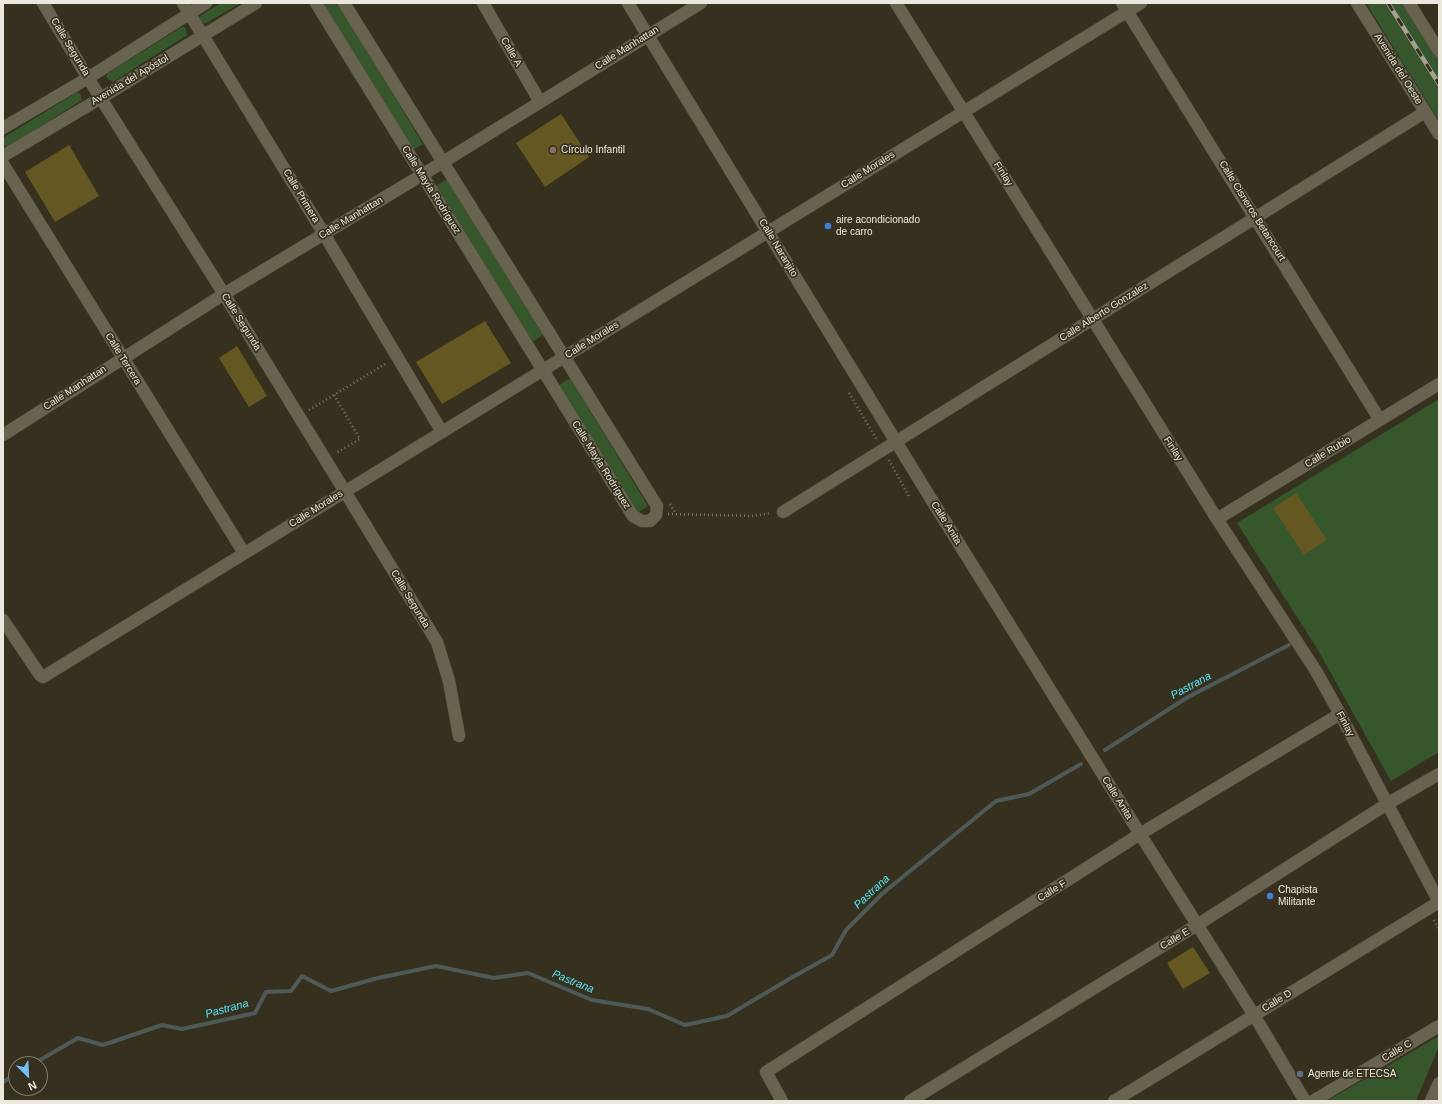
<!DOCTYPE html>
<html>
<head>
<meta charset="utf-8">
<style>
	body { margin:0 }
	#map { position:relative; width:1442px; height:1104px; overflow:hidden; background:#36311f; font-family:Helvetica,sans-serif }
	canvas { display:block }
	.frame { position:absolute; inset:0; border:4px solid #ebe8dd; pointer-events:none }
	.north { position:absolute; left:8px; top:1056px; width:40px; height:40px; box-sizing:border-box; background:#36311f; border:1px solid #7e7a6b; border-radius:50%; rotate:156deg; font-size:11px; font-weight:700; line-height:16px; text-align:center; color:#ebe8dd }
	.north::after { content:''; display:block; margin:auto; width:14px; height:18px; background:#75c0f6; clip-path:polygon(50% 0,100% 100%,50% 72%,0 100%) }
</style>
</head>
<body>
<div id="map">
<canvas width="1442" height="1104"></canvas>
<div class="frame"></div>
<div class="north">N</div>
</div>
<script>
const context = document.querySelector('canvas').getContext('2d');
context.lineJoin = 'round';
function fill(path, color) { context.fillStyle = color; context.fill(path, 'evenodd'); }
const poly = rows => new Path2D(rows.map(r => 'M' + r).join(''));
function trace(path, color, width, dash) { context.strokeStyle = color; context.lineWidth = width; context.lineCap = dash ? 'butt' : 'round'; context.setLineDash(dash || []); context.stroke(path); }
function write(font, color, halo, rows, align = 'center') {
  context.font = font + ' Helvetica,sans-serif'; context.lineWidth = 3.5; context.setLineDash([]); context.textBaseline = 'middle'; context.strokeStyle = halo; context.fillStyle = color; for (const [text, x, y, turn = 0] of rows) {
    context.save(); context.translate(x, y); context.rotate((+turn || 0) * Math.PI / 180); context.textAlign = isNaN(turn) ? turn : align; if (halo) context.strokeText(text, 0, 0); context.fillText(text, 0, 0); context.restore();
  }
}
fill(poly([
	[221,3,241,3,206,23,202,24,198,18,201,15],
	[323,3,338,3,423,144,412,150],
	[1366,3,1405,3,1439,58,1439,121],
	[182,27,185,27,186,30,187,35,113,82,108,79,106,76,108,73],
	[77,92,81,95,82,100,8,147,3,145,3,138],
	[447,179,543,335,532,342,436,186],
	[570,378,648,506,637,513,559,385],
	[1439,399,1439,752,1391,781,1318,650,1237,523],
	[1439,1036,1439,1046,1416,1101,1327,1101]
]), '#36562b');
trace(poly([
	[1105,750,1188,697,1289,645],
	[33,1064,78,1038,103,1045,162,1025,182,1029,255,1013,266,992,291,991,302,976,331,991,378,978,436,966,494,978,528,973,592,1000,648,1009,685,1025,727,1016,791,978,832,955,846,930,883,893,996,801,1029,794,1081,764],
	[3,1082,16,1074]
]), '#4e5a58', 4);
fill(poly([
	[561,114,589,157,545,187,516,143],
	[69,145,99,196,55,222,25,172],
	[485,321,511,363,442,404,416,362],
	[237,346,267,396,249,407,219,358],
	[1296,493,1327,540,1304,555,1273,508],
	[1193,947,1210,973,1183,989,1167,963]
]), '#655721');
const minor = poly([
	[43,3,88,78,224,294,437,642,449,681,459,736],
	[183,3,324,234,442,432],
	[316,3,633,516,642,521,650,521,656,515,657,506,344,3],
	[483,3,540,102],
	[628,3,928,494,1140,834,1254,1015,1305,1101],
	[896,3,1217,519,1316,671,1340,714,1439,902],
	[1122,3,1380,420],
	[1357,3,1439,134],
	[1409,3,1439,51],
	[3,128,88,78,206,3],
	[3,156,101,98,256,3],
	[3,164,244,553],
	[3,435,224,294,422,175,701,3],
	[783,512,1425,112],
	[1217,519,1439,384],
	[3,620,40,675,43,677,1141,3],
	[782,1101,766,1072,1140,834,1340,714],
	[910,1101,1197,925,1387,804,1439,774],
	[1114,1101,1439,902],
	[1313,1101,1439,1026],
	[1431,1101,1439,1083]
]);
trace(minor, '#534f3f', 13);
trace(poly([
	[849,393,877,440],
	[334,395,360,439,336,453],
	[309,410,387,363],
	[889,460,910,498],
	[670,504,676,514],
	[668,514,753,516,771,513],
	[1434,920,1439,930]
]), '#7a7666', 2.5, [1, 3]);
trace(minor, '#68634f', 12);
const rail = poly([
	[1388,3,1439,84]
]);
trace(rail, '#a4a092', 4.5);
trace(rail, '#36311f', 3, [9]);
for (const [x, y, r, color] of [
	[553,150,4,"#8d6e63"],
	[828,226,4,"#3f7fe0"],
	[1270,896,4,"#3f7fe0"],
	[1300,1074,4,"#5c6f8a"]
]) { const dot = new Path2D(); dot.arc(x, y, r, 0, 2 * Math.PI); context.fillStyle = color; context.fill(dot); trace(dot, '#36311f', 1.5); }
write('10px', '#ebe8dd', '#36311f', [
	["Calle Segunda",70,47,59],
	["Calle Manhattan",627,48,-32],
	["Calle A",511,52,60],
	["Avenida del Oeste",1398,69,58],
	["Avenida del Apóstol",130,80,-31],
	["Calle Morales",868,170,-32],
	["Finlay",1003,174,58],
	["Calle Mayía Rodríguez",431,190,58],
	["Calle Primera",301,196,59],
	["Calle Cisneros Betancourt",1252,211,58],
	["Calle Manhattan",351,218,-31],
	["Calle Naranjito",778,248,59],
	["Calle Alberto Gonzalez",1104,312,-32],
	["Calle Segunda",241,322,58],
	["Calle Morales",592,340,-32],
	["Calle Tercera",123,359,58],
	["Calle Manhattan",75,388,-33],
	["Finlay",1173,449,58],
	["Calle Rubio",1328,452,-31],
	["Calle Mayía Rodríguez",601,465,58],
	["Calle Morales",316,509,-32],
	["Calle Anita",946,523,58],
	["Calle Segunda",410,599,59],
	["Finlay",1345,724,62],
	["Calle Anita",1117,798,58],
	["Calle F",1052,891,-32],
	["Calle E",1175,939,-31],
	["Calle D",1277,1001,-32],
	["Calle C",1397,1051,-31]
]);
write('10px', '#ebe8dd', '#36311f', [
	["Círculo Infantil",561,150],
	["aire acondicionado",836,220],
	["de carro",836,232],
	["Chapista",1278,890],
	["Militante",1278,902],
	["Agente de ETECSA",1308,1074]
], 'left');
write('italic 11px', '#58e6fb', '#36311f', [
	["Pastrana",1191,686,-29],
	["Pastrana",872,892,-43],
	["Pastrana",573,982,22],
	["Pastrana",227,1009,-15]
]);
</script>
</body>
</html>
